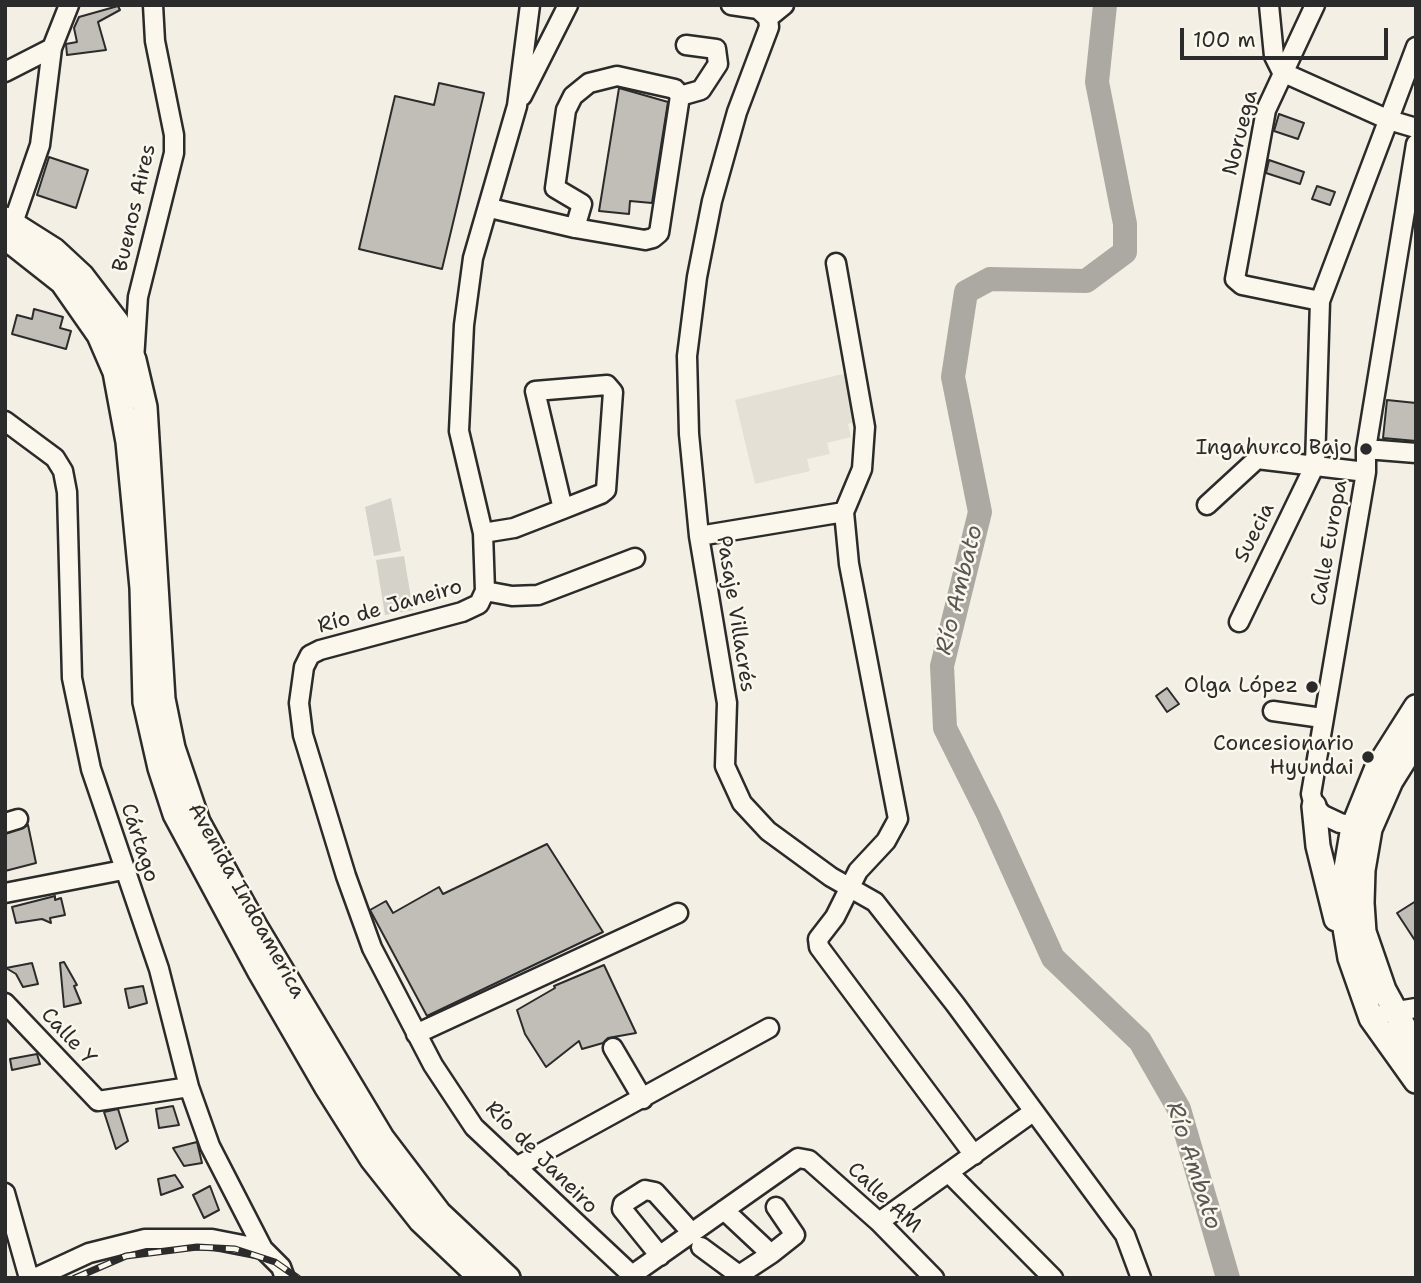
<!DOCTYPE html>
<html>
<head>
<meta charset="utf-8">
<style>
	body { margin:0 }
	#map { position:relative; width:1421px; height:1283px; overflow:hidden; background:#f3efe4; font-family:"Shantell Sans",sans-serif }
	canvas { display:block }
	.frame { position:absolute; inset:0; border:7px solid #2b2b2b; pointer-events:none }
	.scale { position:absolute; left:1180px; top:28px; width:208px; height:32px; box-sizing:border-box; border:4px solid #2b2b2b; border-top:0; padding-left:9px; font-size:21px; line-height:24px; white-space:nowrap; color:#2b2b2b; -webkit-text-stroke:5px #fbf7ec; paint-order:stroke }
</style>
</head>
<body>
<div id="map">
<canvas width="1421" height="1283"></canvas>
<div class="frame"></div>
<div class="scale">100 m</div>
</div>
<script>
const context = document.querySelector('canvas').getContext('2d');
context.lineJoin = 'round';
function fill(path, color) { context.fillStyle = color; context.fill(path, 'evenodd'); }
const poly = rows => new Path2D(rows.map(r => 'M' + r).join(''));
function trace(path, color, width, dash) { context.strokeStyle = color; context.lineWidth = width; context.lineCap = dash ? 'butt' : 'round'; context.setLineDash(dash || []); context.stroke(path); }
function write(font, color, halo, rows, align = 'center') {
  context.font = font + ' "Shantell Sans",sans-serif'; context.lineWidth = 5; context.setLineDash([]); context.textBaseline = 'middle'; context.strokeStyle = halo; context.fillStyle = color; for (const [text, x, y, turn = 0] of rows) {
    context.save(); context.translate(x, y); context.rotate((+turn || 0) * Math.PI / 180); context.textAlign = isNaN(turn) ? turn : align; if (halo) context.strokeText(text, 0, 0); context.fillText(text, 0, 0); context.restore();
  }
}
fill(poly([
	[847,373,858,421,848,424,851,437,827,443,830,454,807,459,810,471,755,484,735,400]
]), '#e4e0d6');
fill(poly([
	[391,498,401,551,374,556,365,507],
	[404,556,413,610,385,615,376,560]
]), '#d5d2c9');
trace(poly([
	[1105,5,1097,82,1125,224,1125,252,1086,281,990,279,966,292,953,377,980,512,942,666,945,728,988,814,1053,958,1140,1041,1179,1109,1228,1278]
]), '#aca9a2', 24);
const building = poly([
	[118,6,120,10,98,22,106,50,67,55,66,44,77,42,74,28,79,17,118,6],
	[439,83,484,93,442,269,359,249,395,96,434,105,439,83],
	[619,88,668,102,652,203,630,201,629,214,599,211,619,88],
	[1279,114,1304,123,1298,139,1274,131,1279,114],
	[49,157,88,170,76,208,37,195,49,157],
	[1269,160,1304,172,1300,184,1266,173,1269,160],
	[1317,186,1335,192,1330,205,1312,199,1317,186],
	[34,309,63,317,60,328,71,331,66,349,12,334,17,315,32,319,34,309],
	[1387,400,1416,403,1416,441,1383,438,1387,400],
	[1167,688,1179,704,1167,712,1156,696,1167,688],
	[28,825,36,863,5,871,5,834,28,825],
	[547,844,603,932,427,1016,370,910,386,901,393,913,439,887,443,894,547,844],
	[55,896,55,900,61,898,65,915,50,918,51,923,42,919,16,923,12,907,55,896],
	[1416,901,1416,942,1397,913,1416,901],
	[64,962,77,985,74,986,81,1003,64,1007,60,963,64,962],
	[32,963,38,984,23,987,16,974,6,968,32,963],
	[604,965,636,1033,608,1038,603,1043,582,1049,579,1041,546,1067,525,1034,517,1010,555,988,554,986,604,965],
	[143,986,147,1003,129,1008,125,989,143,986],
	[37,1054,40,1064,12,1070,10,1059,37,1054],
	[173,1106,179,1125,159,1128,156,1109,173,1106],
	[118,1109,128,1141,116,1149,104,1112,118,1109],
	[197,1142,202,1163,184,1166,173,1148,197,1142],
	[175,1175,183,1187,161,1195,158,1179,175,1175],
	[210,1186,219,1210,204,1218,193,1195,210,1186]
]);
fill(building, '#c0beb6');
trace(building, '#2b2b2b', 2);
const minor = poly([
	[530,5,517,106,473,258,464,325,459,431,483,533,485,591,479,604,462,612,320,650,310,655,304,667,299,703,303,735,346,876,372,948,433,1065,474,1127,635,1278],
	[731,5,758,9,768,18,769,27,737,112,712,201,697,277,687,356,689,434,699,536,727,703,725,766,742,803,768,831,831,877,875,902,955,1004,1125,1235,1141,1278],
	[1269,5,1274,56,1282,72,1389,120,1416,128],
	[1315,5,1266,110,1235,279,1242,285,1320,301],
	[768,18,784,5],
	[5,72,52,48],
	[522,96,568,5],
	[680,96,701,90,718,64,716,49,686,45],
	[490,208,575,228,645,240,653,238,659,233,680,96,675,89,617,76,589,83,573,96,566,110,555,188,582,204,575,228],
	[13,223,40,145,52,48,69,5],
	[836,263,865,427,862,469,844,512,849,564,898,819,886,841,858,871,835,917,818,939,819,947,974,1155],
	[134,360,138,297,174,153,174,135,155,41,153,5],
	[5,421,55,458,63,471,67,492,72,678,91,769,159,969,189,1087,210,1146,263,1249,281,1267,285,1278],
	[1366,449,1416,453],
	[1207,505,1257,459,1366,472],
	[483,533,514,528,563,509,601,494,606,490,613,392,607,385,535,391,563,509],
	[699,536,844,512],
	[485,591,512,596,538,595,635,558],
	[1239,622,1315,465,1320,301,1416,47],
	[1273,711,1322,718],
	[5,823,18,819],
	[1365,828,1340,823,1323,815,1314,806,1311,794,1366,472,1366,449,1416,144],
	[5,893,123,870],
	[5,1003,98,1101,189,1087],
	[1385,1013,1416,1008],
	[416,1034,678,913],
	[613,1048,643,1099],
	[516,1167,769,1028],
	[949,1173,1053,1278],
	[5,1193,29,1278],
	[879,1222,1033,1112],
	[701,1247,739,1275,771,1254,724,1210],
	[771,1254,795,1235,776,1207],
	[660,1256,622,1209,623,1204,645,1190,655,1192,692,1233],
	[632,1275,798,1158,809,1160,879,1222,934,1278],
	[35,1278,89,1253,145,1239,212,1239,263,1249]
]);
const major = poly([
	[5,219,54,250,82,276,117,322,134,360,145,407,163,699,173,748,198,822,255,926,382,1138,439,1213,508,1278],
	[5,237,62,282,99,335,115,372,128,442,142,588,145,702,160,768,175,814,260,972,326,1086,372,1159,421,1221,481,1278],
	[1416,707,1376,770,1353,827,1344,880,1343,916,1350,958,1371,1018,1416,1081],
	[1416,741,1391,781,1370,829,1363,870,1362,903,1364,932,1384,990,1416,1049],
	[1314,806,1318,846,1336,919]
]);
trace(minor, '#2b2b2b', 23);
trace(major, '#2b2b2b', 28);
trace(minor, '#fbf7ec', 18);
trace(major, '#fbf7ec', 23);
const rail = poly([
	[75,1278,126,1256,197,1247,235,1249,275,1262,298,1278]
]);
trace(rail, '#2b2b2b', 7);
trace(rail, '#fbf7ec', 4.5, [13]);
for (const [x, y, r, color] of [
	[1366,449,7,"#2b2b2b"],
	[1312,687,7,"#2b2b2b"],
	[1368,757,7,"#2b2b2b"]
]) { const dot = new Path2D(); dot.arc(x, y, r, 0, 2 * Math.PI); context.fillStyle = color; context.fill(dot); trace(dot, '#fbf7ec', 2.5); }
write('21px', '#2b2b2b', '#fbf7ec', [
	["Noruega",1241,133,-76],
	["Buenos Aires",135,208,-77],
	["Suecia",1255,533,-63],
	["Calle Europa",1330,543,-80],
	["Río de Janeiro",390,607,-16],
	["Pasaje Villacrés",735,614,81],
	["Cártago",139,843,72],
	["Avenida Indoamerica",246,901,61],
	["Calle Y",68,1037,47],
	["Río de Janeiro",541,1158,45],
	["Calle AM",884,1198,43]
]);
write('21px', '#2b2b2b', '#fbf7ec', [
	["Ingahurco Bajo",1352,449],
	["Olga López",1298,687],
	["Concesionario",1354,745],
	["Hyundai",1354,769]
], 'right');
write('italic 23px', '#585755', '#fbf7ec', [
	["Río Ambato",960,590,-76],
	["Río Ambato",1193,1166,72]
]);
</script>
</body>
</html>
